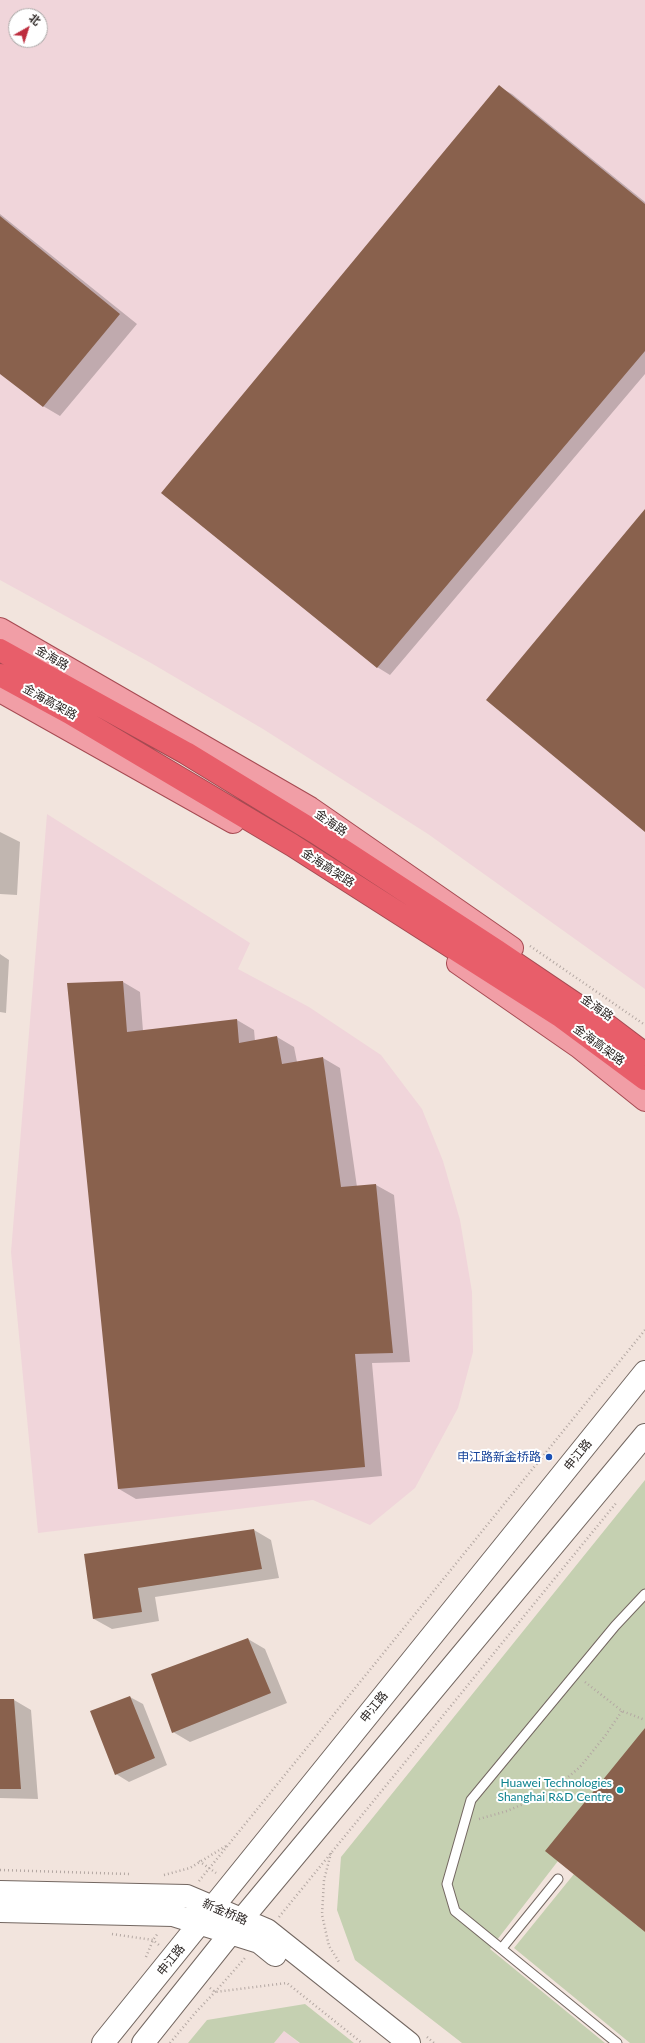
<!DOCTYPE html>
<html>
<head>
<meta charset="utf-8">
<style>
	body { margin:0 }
	#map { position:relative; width:645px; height:2043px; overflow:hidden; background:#f2e4dd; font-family:Lato,"Noto Sans SC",sans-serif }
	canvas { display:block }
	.north { position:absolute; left:8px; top:8px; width:40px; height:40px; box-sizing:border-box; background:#fff; border:1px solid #aba8a7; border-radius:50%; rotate:39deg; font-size:11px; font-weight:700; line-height:16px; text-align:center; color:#2c2624 }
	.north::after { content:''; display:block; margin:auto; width:14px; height:18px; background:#bd2c3d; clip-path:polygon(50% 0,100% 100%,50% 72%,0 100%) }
</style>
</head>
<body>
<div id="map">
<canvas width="645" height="2043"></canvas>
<div class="north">北</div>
</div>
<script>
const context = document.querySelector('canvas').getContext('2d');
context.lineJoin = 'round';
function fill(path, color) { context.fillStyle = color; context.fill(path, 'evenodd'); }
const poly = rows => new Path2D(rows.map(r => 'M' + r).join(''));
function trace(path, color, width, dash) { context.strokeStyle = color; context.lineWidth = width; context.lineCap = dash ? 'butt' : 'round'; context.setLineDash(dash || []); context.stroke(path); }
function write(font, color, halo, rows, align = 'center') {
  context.font = font + ' Lato,"Noto Sans SC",sans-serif'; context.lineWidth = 4; context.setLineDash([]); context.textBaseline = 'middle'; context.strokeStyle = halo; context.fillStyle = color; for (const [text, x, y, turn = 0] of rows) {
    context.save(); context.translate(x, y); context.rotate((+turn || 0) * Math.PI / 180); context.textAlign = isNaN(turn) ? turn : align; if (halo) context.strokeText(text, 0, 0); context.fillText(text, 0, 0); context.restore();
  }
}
fill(poly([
	[0,0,645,0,645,989,428,834,263,729,151,663,0,580],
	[16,16,40,16,40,40,16,40],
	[47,814,250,943,238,969,309,1007,381,1055,422,1109,443,1161,460,1220,472,1292,473,1352,458,1408,415,1488,370,1525,313,1500,38,1533,11,1252],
	[284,2031,299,2043,274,2043]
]), '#f0d5da');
fill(poly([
	[645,1480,645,1728,558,1861,490,1949,605,2043,462,2043,355,1960,337,1910,341,1857],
	[574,1874,645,1932,645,2043,630,2043,514,1948],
	[305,2004,354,2043,300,2043,284,2031,274,2043,188,2043,207,2020]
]), '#c5d0b1');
fill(poly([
	[499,87,512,94,645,202,645,374,390,675,377,667],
	[0,214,137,324,60,416,43,406,0,372],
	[0,832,20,842,17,895,0,894],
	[0,954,9,960,6,1013,0,1012],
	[123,982,140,992,143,1031,237,1020,254,1030,255,1041,277,1037,294,1047,297,1062,323,1058,340,1068,357,1187,376,1185,394,1195,410,1362,372,1363,382,1476,136,1499,119,1489],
	[254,1530,271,1540,279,1578,155,1597,159,1621,112,1629,94,1619,85,1555],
	[248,1639,265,1649,287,1703,190,1742,173,1732],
	[130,1697,143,1704,167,1765,129,1782,116,1774],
	[0,1700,14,1700,31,1710,38,1799,0,1798]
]), '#0003');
fill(poly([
	[499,85,645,204,645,351,377,668,161,493],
	[0,216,120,314,43,407,0,374],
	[645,509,645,832,486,700],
	[123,981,127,1032,237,1019,239,1043,277,1036,282,1064,323,1057,341,1187,376,1184,393,1353,355,1354,365,1467,118,1489,67,983],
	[254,1529,262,1569,138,1588,142,1612,93,1619,84,1554],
	[248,1638,271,1693,172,1733,151,1674],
	[130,1696,155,1758,115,1775,90,1711],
	[0,1699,14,1699,21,1789,0,1789],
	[645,1728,645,1932,545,1851]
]), '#89614d');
const lane = poly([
	[502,1948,558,1879],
	[617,2043,455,1911,447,1884,471,1800,615,1626,645,1594]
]);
const secondary = poly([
	[0,1892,187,1896,267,1930,409,2043],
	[0,1911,173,1915,259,1942,275,1955],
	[103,2043,645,1372],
	[143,2043,242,1919,645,1435]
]);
const primary = poly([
	[0,629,310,808,512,948],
	[0,691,233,822],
	[458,963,579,1047,645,1100]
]);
const highway = poly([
	[0,650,186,753,315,832,497,951,608,1026,645,1054],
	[0,675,70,713,292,845,560,1016,645,1079]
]);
trace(lane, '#736761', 11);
trace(secondary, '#736761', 24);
trace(primary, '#a64a52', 24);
trace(highway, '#a64a52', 24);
trace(poly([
	[530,946,645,1025],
	[585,1682,622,1711,645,1720],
	[479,1819,507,1811,549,1793,580,1767,605,1736,622,1711],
	[331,1853,324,1880,322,1915,329,1946,339,1962],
	[199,1861,216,1873],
	[0,1870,129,1874],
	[164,1875,190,1868,226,1846],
	[199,1881,645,1330],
	[279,1917,617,1502],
	[112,1934,153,1940,159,1945],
	[146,1957,153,1940,158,1933],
	[210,1988,215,1992,287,1983,362,2043],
	[427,2037,434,2043],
	[170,2043,196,2012,215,1992,245,1958]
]), '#b3a7a2', 2.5, [1, 3]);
trace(lane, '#fff', 9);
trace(secondary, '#fff', 22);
trace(primary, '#f19ea6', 22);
trace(highway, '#e85e6a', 22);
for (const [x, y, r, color] of [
	[549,1457,4,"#1a4fb4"],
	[620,1790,4,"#0f9aa8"]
]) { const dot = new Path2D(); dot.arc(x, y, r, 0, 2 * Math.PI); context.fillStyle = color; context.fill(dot); trace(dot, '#fff', 1.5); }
write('12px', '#2c2624', '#fff', [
	["金海路",52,658,30],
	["金海高架路",50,702,29],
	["金海路",331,823,35],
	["金海高架路",328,868,33],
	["金海路",597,1008,35],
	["金海高架路",599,1045,36],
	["申江路",578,1455,-51],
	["申江路",374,1707,-51],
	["新金桥路",225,1912,23],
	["申江路",171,1960,-51]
]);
write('12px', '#164399', '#fff', [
	["申江路新金桥路",541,1457]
], 'right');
write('12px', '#0d838f', '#fff', [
	["Huawei Technologies",612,1783],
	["Shanghai R&D Centre",612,1797]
], 'right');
</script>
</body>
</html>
